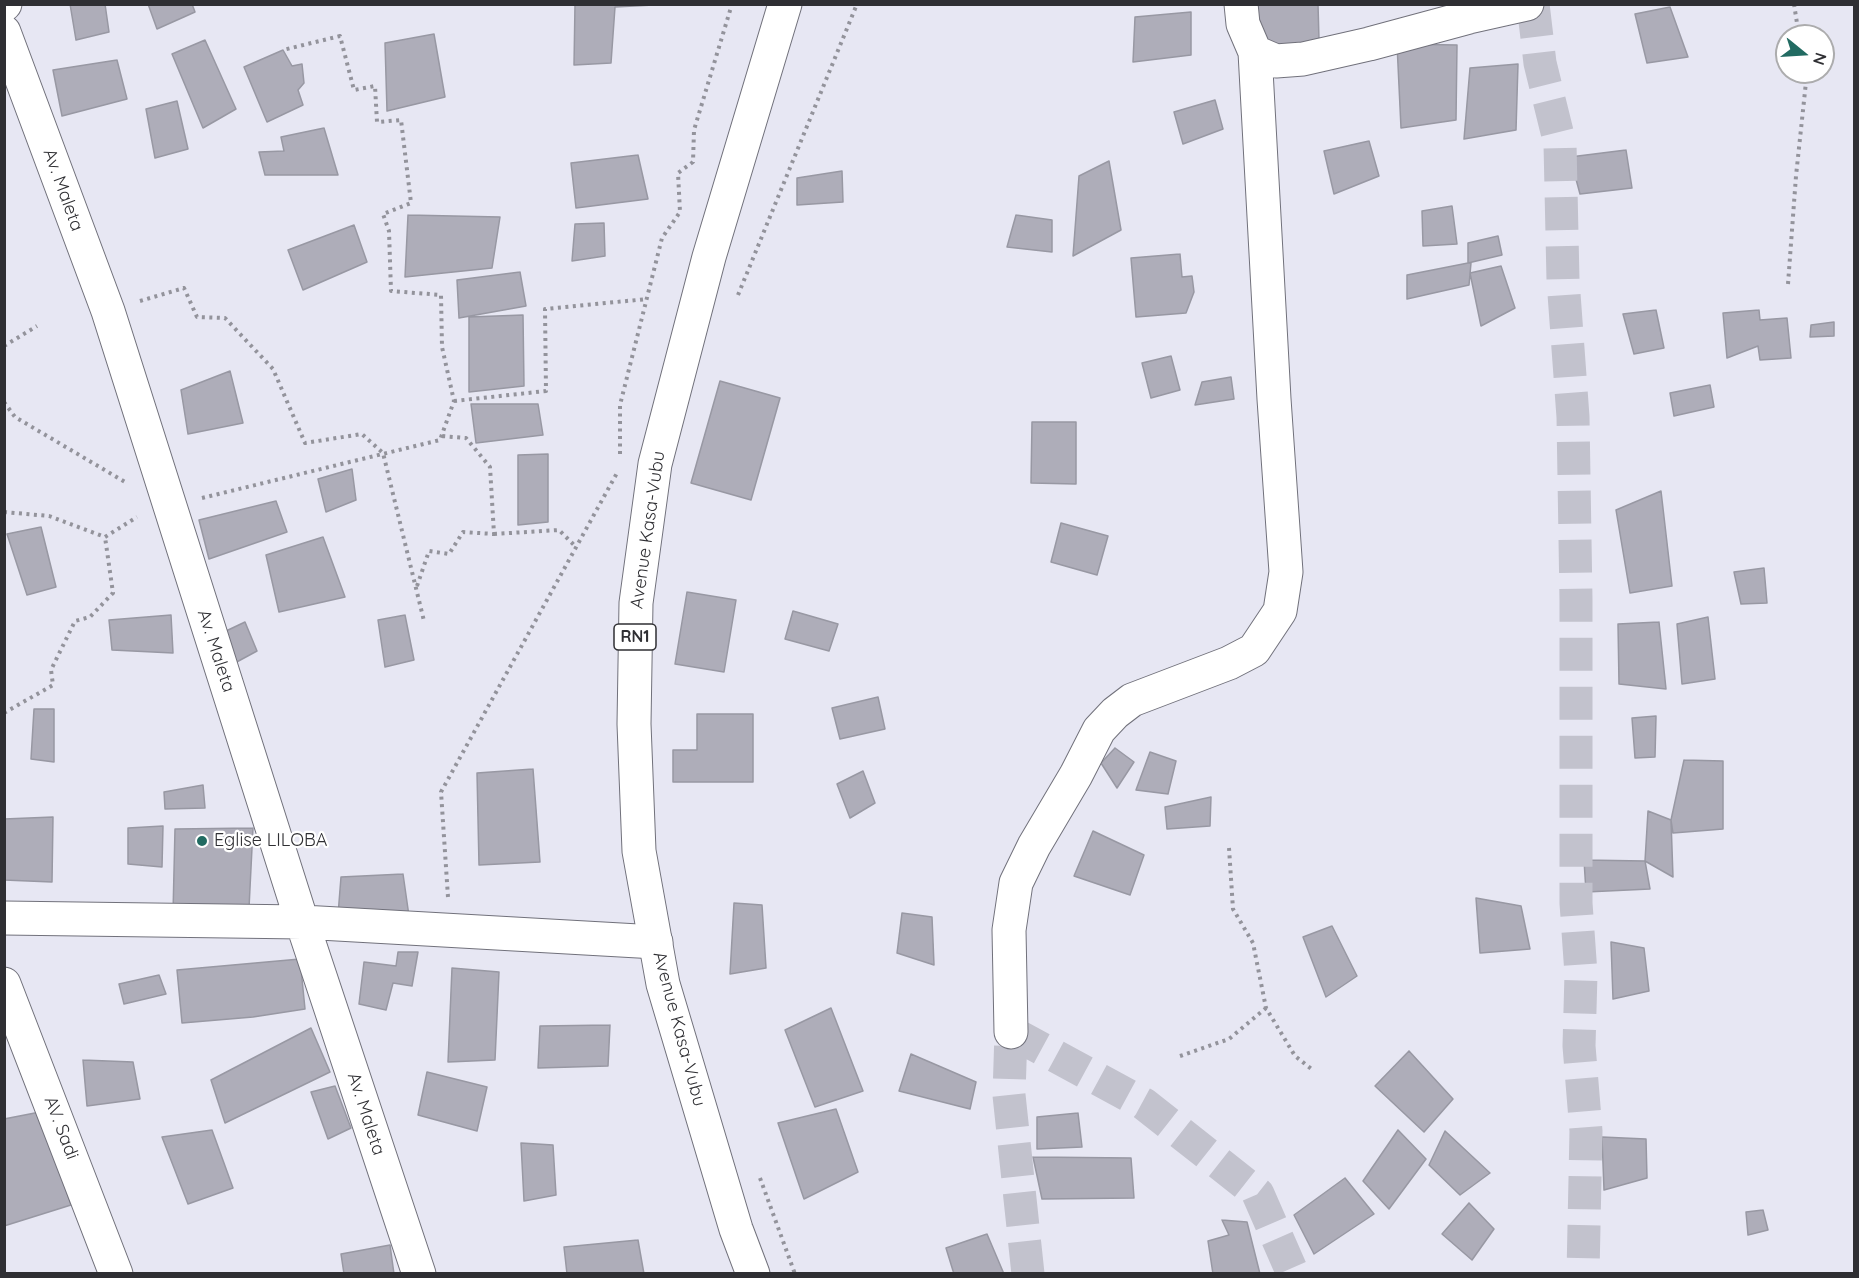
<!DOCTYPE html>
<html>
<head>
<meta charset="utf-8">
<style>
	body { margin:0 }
	#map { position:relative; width:1859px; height:1278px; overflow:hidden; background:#e7e7f3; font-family:Quicksand,sans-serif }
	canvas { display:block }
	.frame { position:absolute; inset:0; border:6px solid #2f2f33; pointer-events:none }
	.north { position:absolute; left:1775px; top:24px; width:60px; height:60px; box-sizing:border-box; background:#fff; border:2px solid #acacad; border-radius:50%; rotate:108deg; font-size:16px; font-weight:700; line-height:24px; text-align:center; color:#2f2f33 }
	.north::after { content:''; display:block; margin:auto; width:21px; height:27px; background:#226b62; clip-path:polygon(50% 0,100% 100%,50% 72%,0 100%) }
</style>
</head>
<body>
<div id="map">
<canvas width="1859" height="1278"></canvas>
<div class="frame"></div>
<div class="north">N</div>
</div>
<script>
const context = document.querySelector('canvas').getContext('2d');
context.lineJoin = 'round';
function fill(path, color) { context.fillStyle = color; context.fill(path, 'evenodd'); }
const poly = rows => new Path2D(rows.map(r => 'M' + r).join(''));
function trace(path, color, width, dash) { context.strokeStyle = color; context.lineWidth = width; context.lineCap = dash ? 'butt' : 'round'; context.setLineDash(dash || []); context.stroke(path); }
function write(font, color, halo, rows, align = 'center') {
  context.font = font + ' Quicksand,sans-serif'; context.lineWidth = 4.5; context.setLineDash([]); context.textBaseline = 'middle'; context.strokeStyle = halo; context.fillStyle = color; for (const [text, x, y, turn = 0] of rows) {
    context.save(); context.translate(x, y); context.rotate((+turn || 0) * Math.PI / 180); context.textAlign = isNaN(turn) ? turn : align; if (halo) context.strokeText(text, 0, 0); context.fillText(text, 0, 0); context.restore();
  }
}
const building = poly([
	[70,4,105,4,109,32,76,40,70,4],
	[148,4,192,4,195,12,157,29,148,4],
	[575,4,673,4,615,7,611,63,574,65,575,4],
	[1257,4,1318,4,1319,40,1262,50,1257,4],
	[1670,7,1688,57,1647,63,1635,14,1670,7],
	[1191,12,1191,55,1133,62,1135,17,1191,12],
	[434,34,445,97,387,111,385,43,434,34],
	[205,40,236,109,203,128,172,54,205,40],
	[1397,44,1457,45,1456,120,1401,128,1397,44],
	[283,50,292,66,302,64,304,83,298,90,303,105,267,122,244,67,283,50],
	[117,60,127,99,62,116,53,70,117,60],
	[1518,64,1516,130,1464,139,1470,68,1518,64],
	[1215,100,1223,129,1183,144,1174,112,1215,100],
	[177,101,188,149,155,158,146,109,177,101],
	[324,128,338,175,265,175,259,152,284,151,281,137,324,128],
	[1369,141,1379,176,1334,194,1324,151,1369,141],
	[1626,150,1632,188,1580,194,1570,157,1626,150],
	[638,155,648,199,576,208,571,163,638,155],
	[1109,161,1121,230,1073,256,1079,176,1109,161],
	[842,171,843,202,797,205,797,178,842,171],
	[1452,206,1457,244,1423,246,1422,211,1452,206],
	[408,215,500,217,492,268,405,277,408,215],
	[1016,215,1052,220,1052,252,1007,247,1016,215],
	[604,223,605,256,572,261,575,224,604,223],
	[354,225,367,262,303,290,288,250,354,225],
	[1498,236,1502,255,1468,263,1468,243,1498,236],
	[1180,254,1182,277,1192,276,1194,292,1186,313,1136,317,1131,258,1180,254],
	[1468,263,1471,263,1469,285,1407,299,1407,275,1468,263],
	[1501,266,1515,308,1481,326,1470,273,1501,266],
	[520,272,526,306,459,318,457,280,520,272],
	[1656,310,1664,348,1634,354,1623,314,1656,310],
	[1759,310,1760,320,1787,318,1791,358,1760,360,1758,346,1727,358,1723,313,1759,310],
	[523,315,524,386,469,392,469,317,523,315],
	[1834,322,1834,336,1810,337,1811,325,1834,322],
	[1171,356,1180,390,1151,398,1142,363,1171,356],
	[230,371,243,423,188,434,181,390,230,371],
	[1231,377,1234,399,1195,405,1202,382,1231,377],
	[720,381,780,398,751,500,691,483,720,381],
	[1710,385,1714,407,1674,416,1670,393,1710,385],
	[471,404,538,404,543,435,476,443,471,404],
	[1032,422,1076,422,1076,484,1031,483,1032,422],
	[548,454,548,522,518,525,518,455,548,454],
	[352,469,356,500,326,512,318,479,352,469],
	[1661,491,1672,586,1630,593,1616,510,1661,491],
	[276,501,287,532,209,559,199,520,276,501],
	[1061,523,1108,536,1097,575,1051,562,1061,523],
	[41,527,56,587,27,595,7,534,41,527],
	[323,537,345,597,279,612,266,555,323,537],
	[1764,568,1767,603,1741,604,1734,572,1764,568],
	[687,592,736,600,724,672,675,664,687,592],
	[793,611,838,624,829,651,785,639,793,611],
	[171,615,173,653,112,650,109,620,171,615],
	[405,615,414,660,385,667,378,620,405,615],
	[1708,617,1715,679,1682,684,1677,624,1708,617],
	[245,622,257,651,233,664,226,631,245,622],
	[1659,622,1666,689,1619,684,1618,624,1659,622],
	[878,697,885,729,840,739,832,708,878,697],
	[34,709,54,709,54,762,31,759,34,709],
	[697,714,753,714,753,782,673,782,673,750,697,750,697,714],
	[1656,716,1655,757,1635,758,1632,718,1656,716],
	[1115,748,1134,762,1117,788,1101,763,1115,748],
	[1150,752,1176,761,1168,794,1136,790,1150,752],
	[1684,760,1723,761,1723,829,1673,833,1671,820,1684,760],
	[533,769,540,862,479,865,477,773,533,769],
	[863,771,875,803,850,818,837,784,863,771],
	[203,785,205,808,165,809,164,792,203,785],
	[1211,797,1210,826,1167,829,1165,807,1211,797],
	[1648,811,1671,820,1673,877,1645,861,1648,811],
	[53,817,52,882,4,880,4,819,53,817],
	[163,826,162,867,128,864,128,828,163,826],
	[253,828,249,908,173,913,175,829,253,828],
	[1093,831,1144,855,1130,895,1074,876,1093,831],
	[1584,860,1645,861,1650,889,1586,892,1584,860],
	[403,874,409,916,338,915,341,877,403,874],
	[1476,898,1521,906,1530,949,1480,953,1476,898],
	[734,903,762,905,766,968,730,974,734,903],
	[902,913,932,917,934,965,897,953,902,913],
	[1332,926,1357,976,1326,997,1303,937,1332,926],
	[1611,942,1644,948,1649,991,1613,999,1611,942],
	[398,952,418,952,412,986,393,983,386,1010,359,1004,364,962,396,966,398,952],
	[300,959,305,1009,253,1017,182,1023,177,970,300,959],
	[452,968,499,972,495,1060,448,1062,452,968],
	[159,975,166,994,124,1004,119,984,159,975],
	[831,1008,863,1091,815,1107,785,1030,831,1008],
	[610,1025,608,1066,538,1068,540,1026,610,1025],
	[311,1028,330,1072,225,1123,211,1080,311,1028],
	[1409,1051,1453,1099,1424,1132,1375,1086,1409,1051],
	[911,1054,976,1082,970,1109,899,1091,911,1054],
	[83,1060,133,1062,140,1099,87,1106,83,1060],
	[427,1072,487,1087,477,1131,418,1115,427,1072],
	[335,1086,351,1128,328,1139,311,1092,335,1086],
	[836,1109,858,1172,804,1199,778,1123,836,1109],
	[40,1112,71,1205,4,1226,4,1119,40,1112],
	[1078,1113,1082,1147,1037,1149,1037,1117,1078,1113],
	[212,1130,233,1188,188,1204,162,1137,212,1130],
	[1398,1130,1426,1159,1389,1209,1363,1181,1398,1130],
	[1445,1131,1490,1173,1460,1195,1429,1165,1445,1131],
	[1602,1137,1646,1139,1647,1178,1604,1190,1602,1137],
	[521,1143,553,1145,556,1195,524,1201,521,1143],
	[1033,1157,1131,1158,1134,1198,1042,1199,1033,1157],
	[1345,1178,1374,1214,1314,1254,1294,1215,1345,1178],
	[1469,1203,1494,1229,1472,1260,1442,1234,1469,1203],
	[1763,1210,1768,1230,1748,1235,1746,1212,1763,1210],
	[1222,1220,1247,1222,1260,1274,1213,1274,1208,1241,1229,1235,1222,1220],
	[987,1234,1004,1274,954,1274,946,1248,987,1234],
	[638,1240,644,1274,567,1274,564,1247,638,1240],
	[390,1245,394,1274,344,1274,341,1254,390,1245]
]);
fill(building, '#aeadb9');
trace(building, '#9898a3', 1.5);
trace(poly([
	[1533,4,1540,63,1560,144,1563,280,1573,417,1576,600,1576,903,1581,974,1579,1046,1586,1131,1583,1274],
	[1028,1274,1009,1095,1011,1032,1144,1104,1258,1194,1293,1274]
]), '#c2c2cd', 33, [33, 16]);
const minor = poly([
	[4,5,5,4],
	[4,32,108,311,302,922,419,1274],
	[1255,52,1276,61,1303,59,1369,44,1469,17,1527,4],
	[4,918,302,922,656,942],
	[4,984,116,1274],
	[1011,1032,1009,930,1016,883,1034,846,1076,775,1099,730,1115,713,1132,700,1229,663,1254,650,1280,611,1286,572,1274,399,1255,52,1243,24,1241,4]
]);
const trunk = poly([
	[753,1274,736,1229,663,984,639,851,634,724,636,603,655,464,709,257,785,4]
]);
trace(minor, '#71717b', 35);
trace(trunk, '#71717b', 35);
trace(poly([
	[1794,4,1799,36],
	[1788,284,1796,176,1806,82,1805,72],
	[738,295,857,4],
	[140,301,184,288,197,317,225,318,273,369,305,443,362,434,383,453,424,621],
	[4,346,37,326],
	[454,401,546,391,545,309,647,299],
	[4,402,15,417,125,482],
	[620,454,620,405,662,238,680,212,678,173,693,162,694,130,732,4],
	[202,498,440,440,454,401,442,347,441,295,391,291,389,231,383,214,411,203,401,120,377,122,375,86,354,90,340,36,283,50],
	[4,512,49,516,105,537,137,517],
	[494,534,559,530,576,547],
	[417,586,429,551,449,554,463,532,494,534,490,467,466,438,441,436],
	[4,713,53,685,51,670,75,621,90,617,113,593,105,537],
	[1229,848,1233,909,1253,943,1266,1008,1295,1056,1314,1071],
	[448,897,441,792,617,473],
	[1180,1056,1229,1039,1266,1008],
	[760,1178,795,1274]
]), '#93939b', 4, [3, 4.5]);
trace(minor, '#fff', 33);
trace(trunk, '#fff', 33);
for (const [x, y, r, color] of [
	[202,841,6,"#226b62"]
]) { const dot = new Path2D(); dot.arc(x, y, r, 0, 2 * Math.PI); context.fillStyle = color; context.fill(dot); trace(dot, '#fff', 2); }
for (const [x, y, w] of [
	[635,637,42]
]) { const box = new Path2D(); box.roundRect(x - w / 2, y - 13, w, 26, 4.5); context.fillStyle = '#fff'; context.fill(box); trace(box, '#2f2f33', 1.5); }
write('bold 16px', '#2f2f33', null, [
	["RN1",635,637]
]);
write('18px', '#2f2f33', '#fff', [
	["Av. Maleta",63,190,70],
	["Avenue Kasa-Vubu",648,530,-82],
	["Av. Maleta",216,651,72],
	["Avenue Kasa-Vubu",679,1029,75],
	["Av. Maleta",366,1114,72],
	["AV. Sadi",61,1128,69]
]);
write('18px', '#2f2f33', '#fff', [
	["Eglise LILOBA",214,841]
], 'left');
</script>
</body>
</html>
